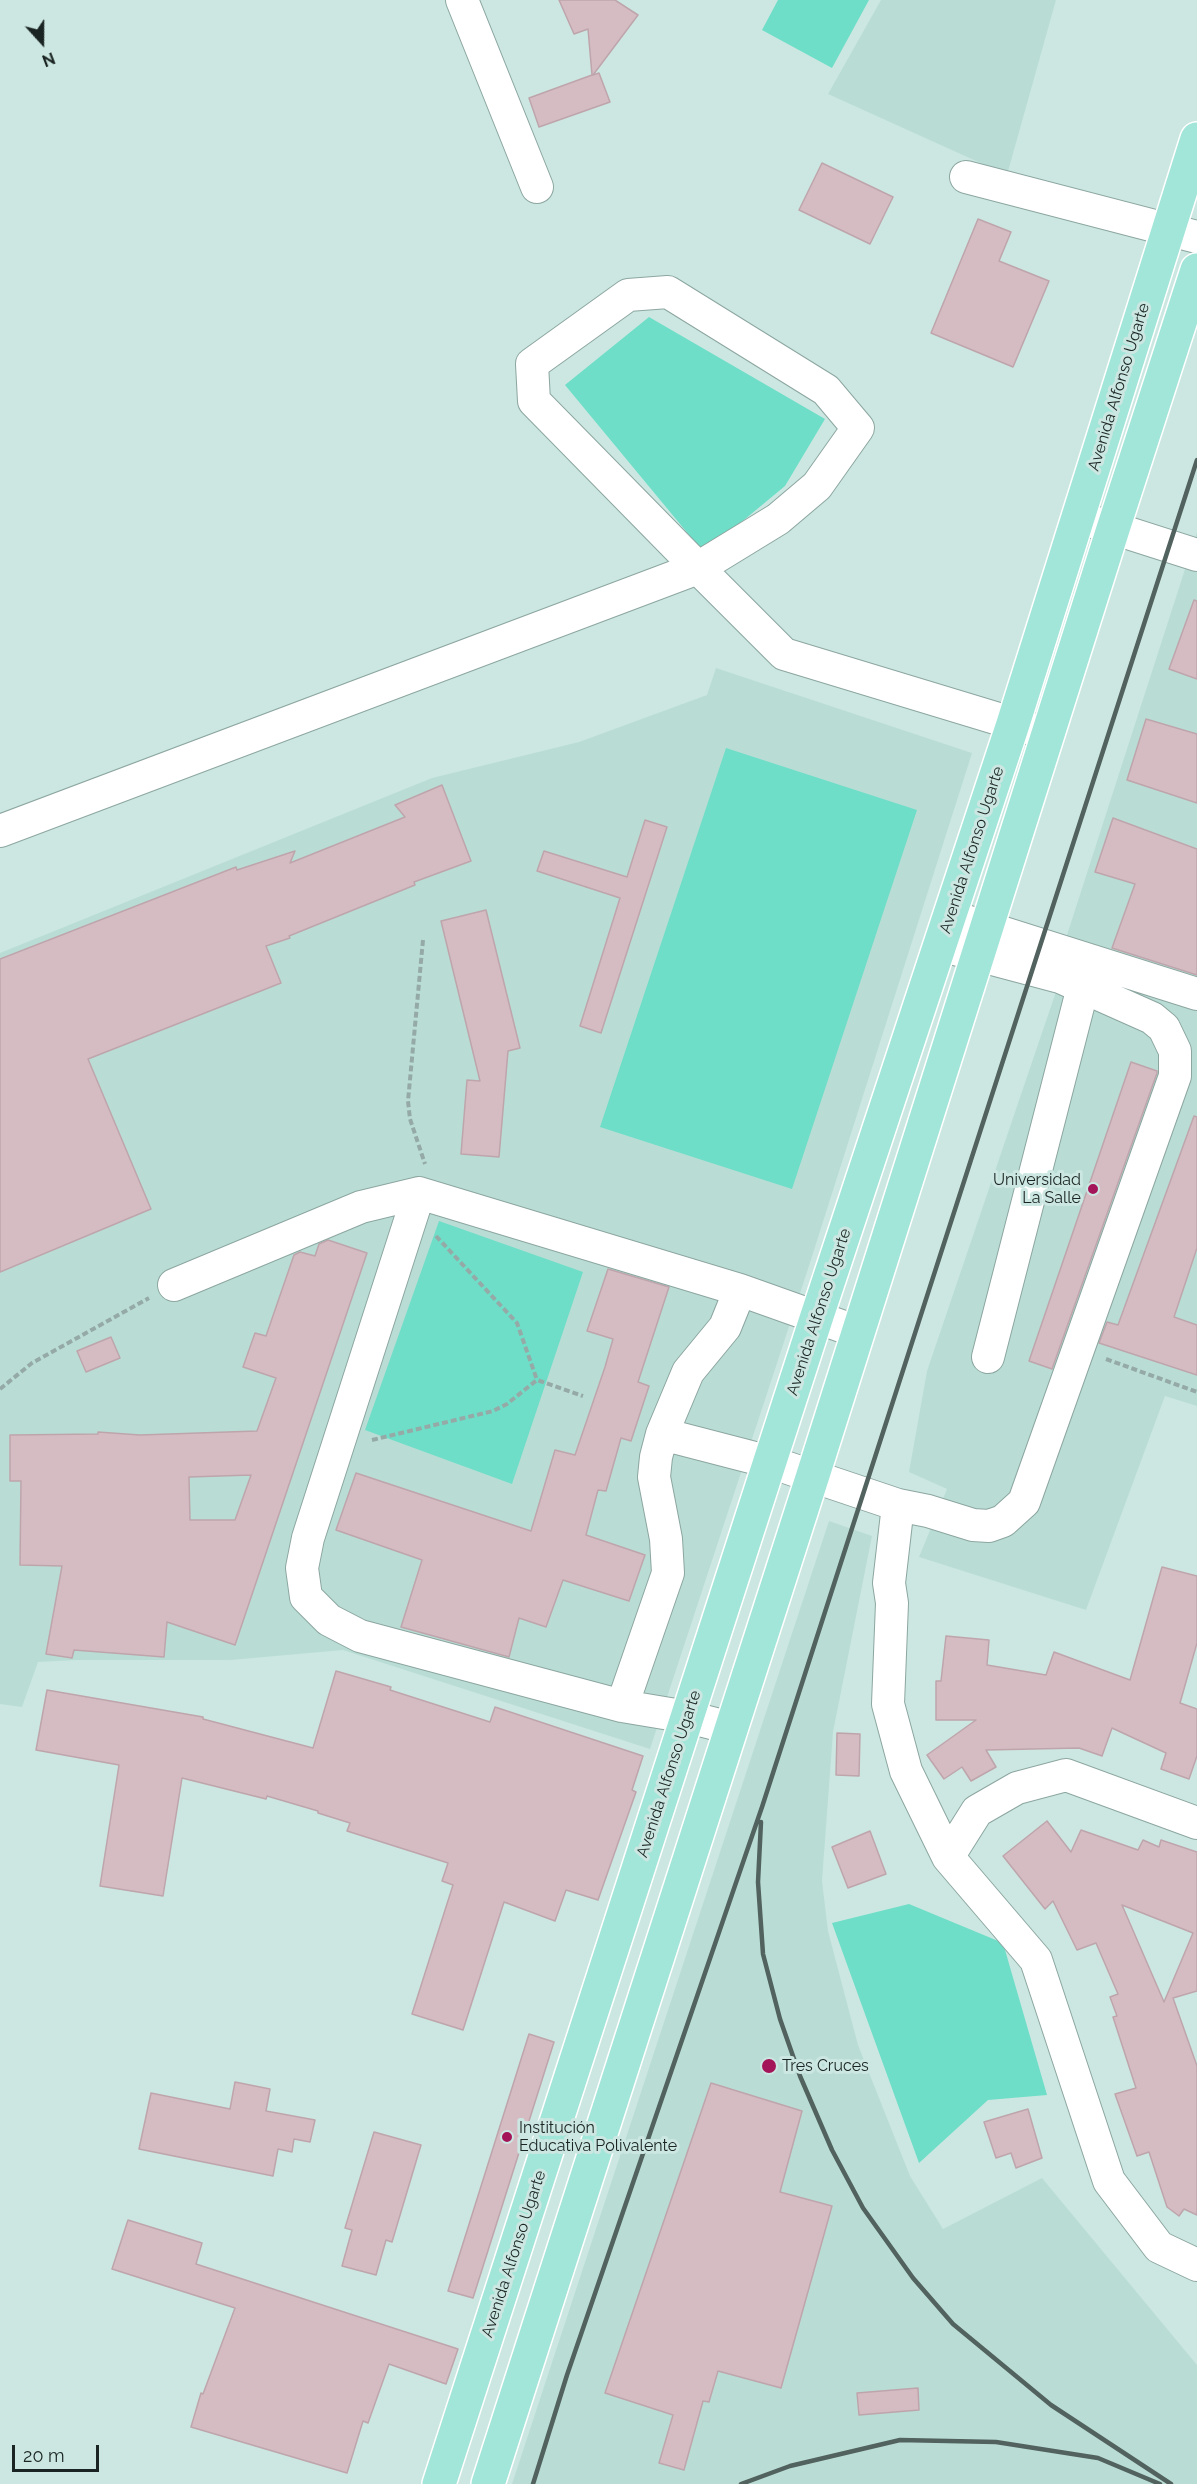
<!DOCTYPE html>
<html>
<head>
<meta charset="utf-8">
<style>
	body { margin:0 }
	#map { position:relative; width:1197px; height:2484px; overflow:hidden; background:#cce7e1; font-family:Raleway,sans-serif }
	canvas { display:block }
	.north { position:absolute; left:12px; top:12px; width:60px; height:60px; -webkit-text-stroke:4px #cce7e1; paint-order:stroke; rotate:159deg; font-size:16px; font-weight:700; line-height:24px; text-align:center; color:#1a2422 }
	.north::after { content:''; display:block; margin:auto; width:21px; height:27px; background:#1a2422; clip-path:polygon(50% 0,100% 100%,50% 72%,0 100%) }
	.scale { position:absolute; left:12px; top:2445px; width:87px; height:27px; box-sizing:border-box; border:3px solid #1a2422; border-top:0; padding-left:8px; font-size:18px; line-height:21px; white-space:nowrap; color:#1a2422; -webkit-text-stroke:4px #cce7e1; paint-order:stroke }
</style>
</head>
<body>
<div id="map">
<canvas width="1197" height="2484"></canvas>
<div class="north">N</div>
<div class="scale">20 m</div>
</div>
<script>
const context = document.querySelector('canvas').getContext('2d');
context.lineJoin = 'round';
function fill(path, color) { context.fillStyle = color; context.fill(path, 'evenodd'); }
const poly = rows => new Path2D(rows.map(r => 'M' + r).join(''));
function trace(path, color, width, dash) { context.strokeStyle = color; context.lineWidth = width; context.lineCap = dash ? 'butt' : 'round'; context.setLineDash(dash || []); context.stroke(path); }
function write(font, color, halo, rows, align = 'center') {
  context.font = font + ' Raleway,sans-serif'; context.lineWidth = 6; context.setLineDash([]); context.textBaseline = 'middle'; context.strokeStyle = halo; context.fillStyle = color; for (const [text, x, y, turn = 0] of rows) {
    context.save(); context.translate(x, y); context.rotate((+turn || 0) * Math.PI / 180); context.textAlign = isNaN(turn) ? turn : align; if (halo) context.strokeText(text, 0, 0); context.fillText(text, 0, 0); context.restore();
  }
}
fill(poly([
	[881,0,1056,0,1007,175,828,94],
	[1197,532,1197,978,1066,938],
	[716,668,972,753,808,1269,650,1749,343,1650,231,1660,77,1660,38,1662,22,1707,0,1704,0,953,432,778,579,742,707,695],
	[1065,965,1197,1008,1197,1406,1165,1396,1086,1610,919,1557,947,1489,909,1472,927,1371],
	[829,1521,872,1536,833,1732,822,1881,828,1931,858,2045,910,2176,943,2229,1042,2178,1197,2365,1197,2484,512,2484]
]), '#b9ddd5');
fill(poly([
	[778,0,869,0,832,68,762,30],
	[649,317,825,419,785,486,704,553,565,385],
	[726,748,917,810,792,1189,600,1127],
	[439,1221,583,1272,512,1484,365,1430],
	[909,1904,1003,1943,1047,2095,988,2100,919,2163,832,1923]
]), '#6edec8');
const building = poly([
	[559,0,615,0,638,15,593,75,599,73,610,102,539,127,529,98,592,75,588,29,574,34,559,0],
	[822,163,893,197,870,244,799,210,822,163],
	[978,219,1011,232,999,261,1049,281,1013,367,931,333,978,219],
	[1194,600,1197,601,1197,679,1169,669,1194,600],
	[1146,719,1197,734,1197,803,1127,780,1146,719],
	[442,785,471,861,414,882,415,885,289,936,290,938,266,946,281,983,88,1059,151,1209,0,1272,0,959,236,867,237,870,295,851,290,863,405,817,395,805,442,785],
	[1113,818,1197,849,1197,975,1112,948,1135,884,1095,872,1113,818],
	[645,820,667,827,601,1033,580,1026,620,898,537,871,544,851,627,877,645,820],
	[486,910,520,1048,508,1051,499,1157,461,1154,467,1080,480,1081,441,921,486,910],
	[1131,1062,1157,1071,1157,1073,1052,1369,1029,1361,1131,1062],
	[1194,1116,1197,1117,1197,1248,1174,1317,1197,1325,1197,1375,1099,1343,1107,1322,1118,1325,1194,1116],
	[328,1240,367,1253,235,1645,167,1622,164,1657,74,1650,72,1658,46,1654,62,1566,20,1565,21,1481,10,1481,10,1435,98,1434,98,1432,140,1435,257,1431,276,1378,243,1367,255,1333,266,1336,294,1255,300,1252,315,1256,319,1244,328,1240],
	[251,1475,235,1520,190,1520,189,1477,251,1475],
	[608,1269,669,1287,638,1382,649,1386,631,1441,621,1438,606,1491,598,1490,586,1535,645,1555,629,1601,563,1580,546,1627,519,1618,509,1657,401,1627,422,1560,336,1530,356,1473,531,1531,555,1450,575,1455,605,1367,613,1339,587,1331,608,1269],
	[111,1337,120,1358,86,1372,77,1351,111,1337],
	[1162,1567,1197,1576,1197,1643,1180,1703,1197,1709,1197,1756,1189,1779,1161,1769,1166,1753,1112,1728,1102,1756,1079,1748,986,1750,996,1767,971,1781,962,1767,944,1779,927,1755,976,1720,936,1720,936,1681,941,1681,946,1636,989,1640,987,1665,1046,1675,1054,1652,1130,1680,1162,1567],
	[336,1671,391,1687,390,1690,490,1722,495,1707,643,1756,632,1790,636,1792,598,1900,566,1890,555,1921,504,1902,463,2030,412,2014,453,1885,442,1881,448,1863,347,1831,350,1823,318,1813,318,1811,267,1796,266,1799,182,1778,163,1896,100,1886,119,1765,36,1750,47,1690,203,1717,203,1719,313,1748,336,1671],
	[837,1733,860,1734,859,1776,836,1775,837,1733],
	[1047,1821,1071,1852,1081,1830,1138,1850,1143,1840,1159,1847,1161,1840,1197,1852,1197,1991,1173,1998,1197,2066,1197,2215,1184,2209,1179,2216,1167,2207,1149,2152,1137,2156,1115,2094,1136,2088,1113,2017,1117,2016,1110,1997,1118,1994,1096,1943,1077,1950,1053,1901,1045,1909,1003,1856,1047,1821],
	[1122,1905,1193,1933,1164,2002,1122,1905],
	[870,1831,886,1874,848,1888,832,1847,870,1831],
	[529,2034,554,2042,473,2298,448,2291,529,2034],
	[235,2082,270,2089,266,2111,315,2120,310,2142,294,2139,292,2152,278,2149,273,2176,139,2149,151,2093,230,2109,235,2082],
	[711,2083,802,2111,780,2192,832,2206,781,2388,718,2371,709,2402,703,2401,684,2470,659,2463,673,2415,605,2393,711,2083],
	[1028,2109,1042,2158,1016,2168,1011,2153,996,2158,984,2122,1028,2109],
	[374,2132,421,2145,392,2242,386,2240,376,2275,342,2266,352,2230,345,2228,374,2132],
	[128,2220,202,2243,196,2264,458,2349,446,2384,389,2364,368,2423,363,2421,347,2473,191,2427,201,2393,203,2394,235,2308,112,2269,128,2220],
	[918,2388,919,2410,859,2415,857,2393,918,2388]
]);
fill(building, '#d5bcc3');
trace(building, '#bea5ac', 1.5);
const minor = poly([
	[462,0,537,187],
	[966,177,1197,237],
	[1078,517,1197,555],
	[0,831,698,568,778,519,817,486,858,428,826,390,668,292,628,295,532,364,534,401,698,568,784,654,1048,734],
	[950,916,1197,994],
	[419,1193,308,1538,302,1568,306,1597,329,1620,360,1636,622,1706,688,1717,731,1728],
	[174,1285,361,1207,419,1193,740,1290,858,1332],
	[988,1357,1083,987],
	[662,1434,770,1462,898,1505,928,1511,973,1525,989,1526,1003,1521,1024,1502,1175,1076,1175,1051,1164,1028,1152,1018,1060,977,940,945],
	[898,1505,889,1583,892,1603,888,1704,906,1771,948,1857,1036,1960,1109,2181,1159,2247,1197,2265],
	[622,1706,668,1573,666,1539,654,1477,656,1457,662,1434,688,1372,725,1327,740,1290],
	[948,1857,977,1811,1017,1788,1066,1775,1197,1823]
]);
const major = poly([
	[439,2484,816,1319,1013,724,1197,139],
	[488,2484,813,1475,1113,529,1197,270]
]);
trace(minor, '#8ca6a0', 34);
trace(major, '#fff', 36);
trace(poly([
	[423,940,408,1101,410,1119,425,1164],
	[436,1236,517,1323,537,1380],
	[1106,1359,1197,1392],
	[0,1389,32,1363,149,1298],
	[372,1440,493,1411,507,1404,537,1380,583,1396]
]), '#95aaa6', 4, [6, 3]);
trace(minor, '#fff', 32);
trace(major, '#a2e5d9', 33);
trace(poly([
	[761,1822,758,1882,763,1954,780,2019,800,2076,832,2150,863,2208,913,2278,953,2324,1051,2405,1171,2484],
	[533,2484,567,2375,762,1807,1197,460],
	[741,2484,790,2466,900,2440,996,2442,1098,2458,1160,2484]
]), '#52625e', 4.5);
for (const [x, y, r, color] of [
	[1093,1189,6,"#a41458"],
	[769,2066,8,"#a41458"],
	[507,2137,6,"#a41458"]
]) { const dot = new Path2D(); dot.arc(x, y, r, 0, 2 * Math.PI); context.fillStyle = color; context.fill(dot); trace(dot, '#cce7e1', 2); }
write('16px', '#1a2422', '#cce7e1', [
	["Avenida Alfonso Ugarte",1119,387,-73],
	["Avenida Alfonso Ugarte",972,850,-72],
	["Avenida Alfonso Ugarte",819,1312,-72],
	["Avenida Alfonso Ugarte",669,1774,-72],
	["Avenida Alfonso Ugarte",514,2254,-72]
]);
write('16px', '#1a2422', '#cce7e1', [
	["Universidad",1081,1180,"right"],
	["La Salle",1081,1198,"right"],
	["Tres Cruces",782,2066],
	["Institución",519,2128],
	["Educativa Polivalente",519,2146]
], 'left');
</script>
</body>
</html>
